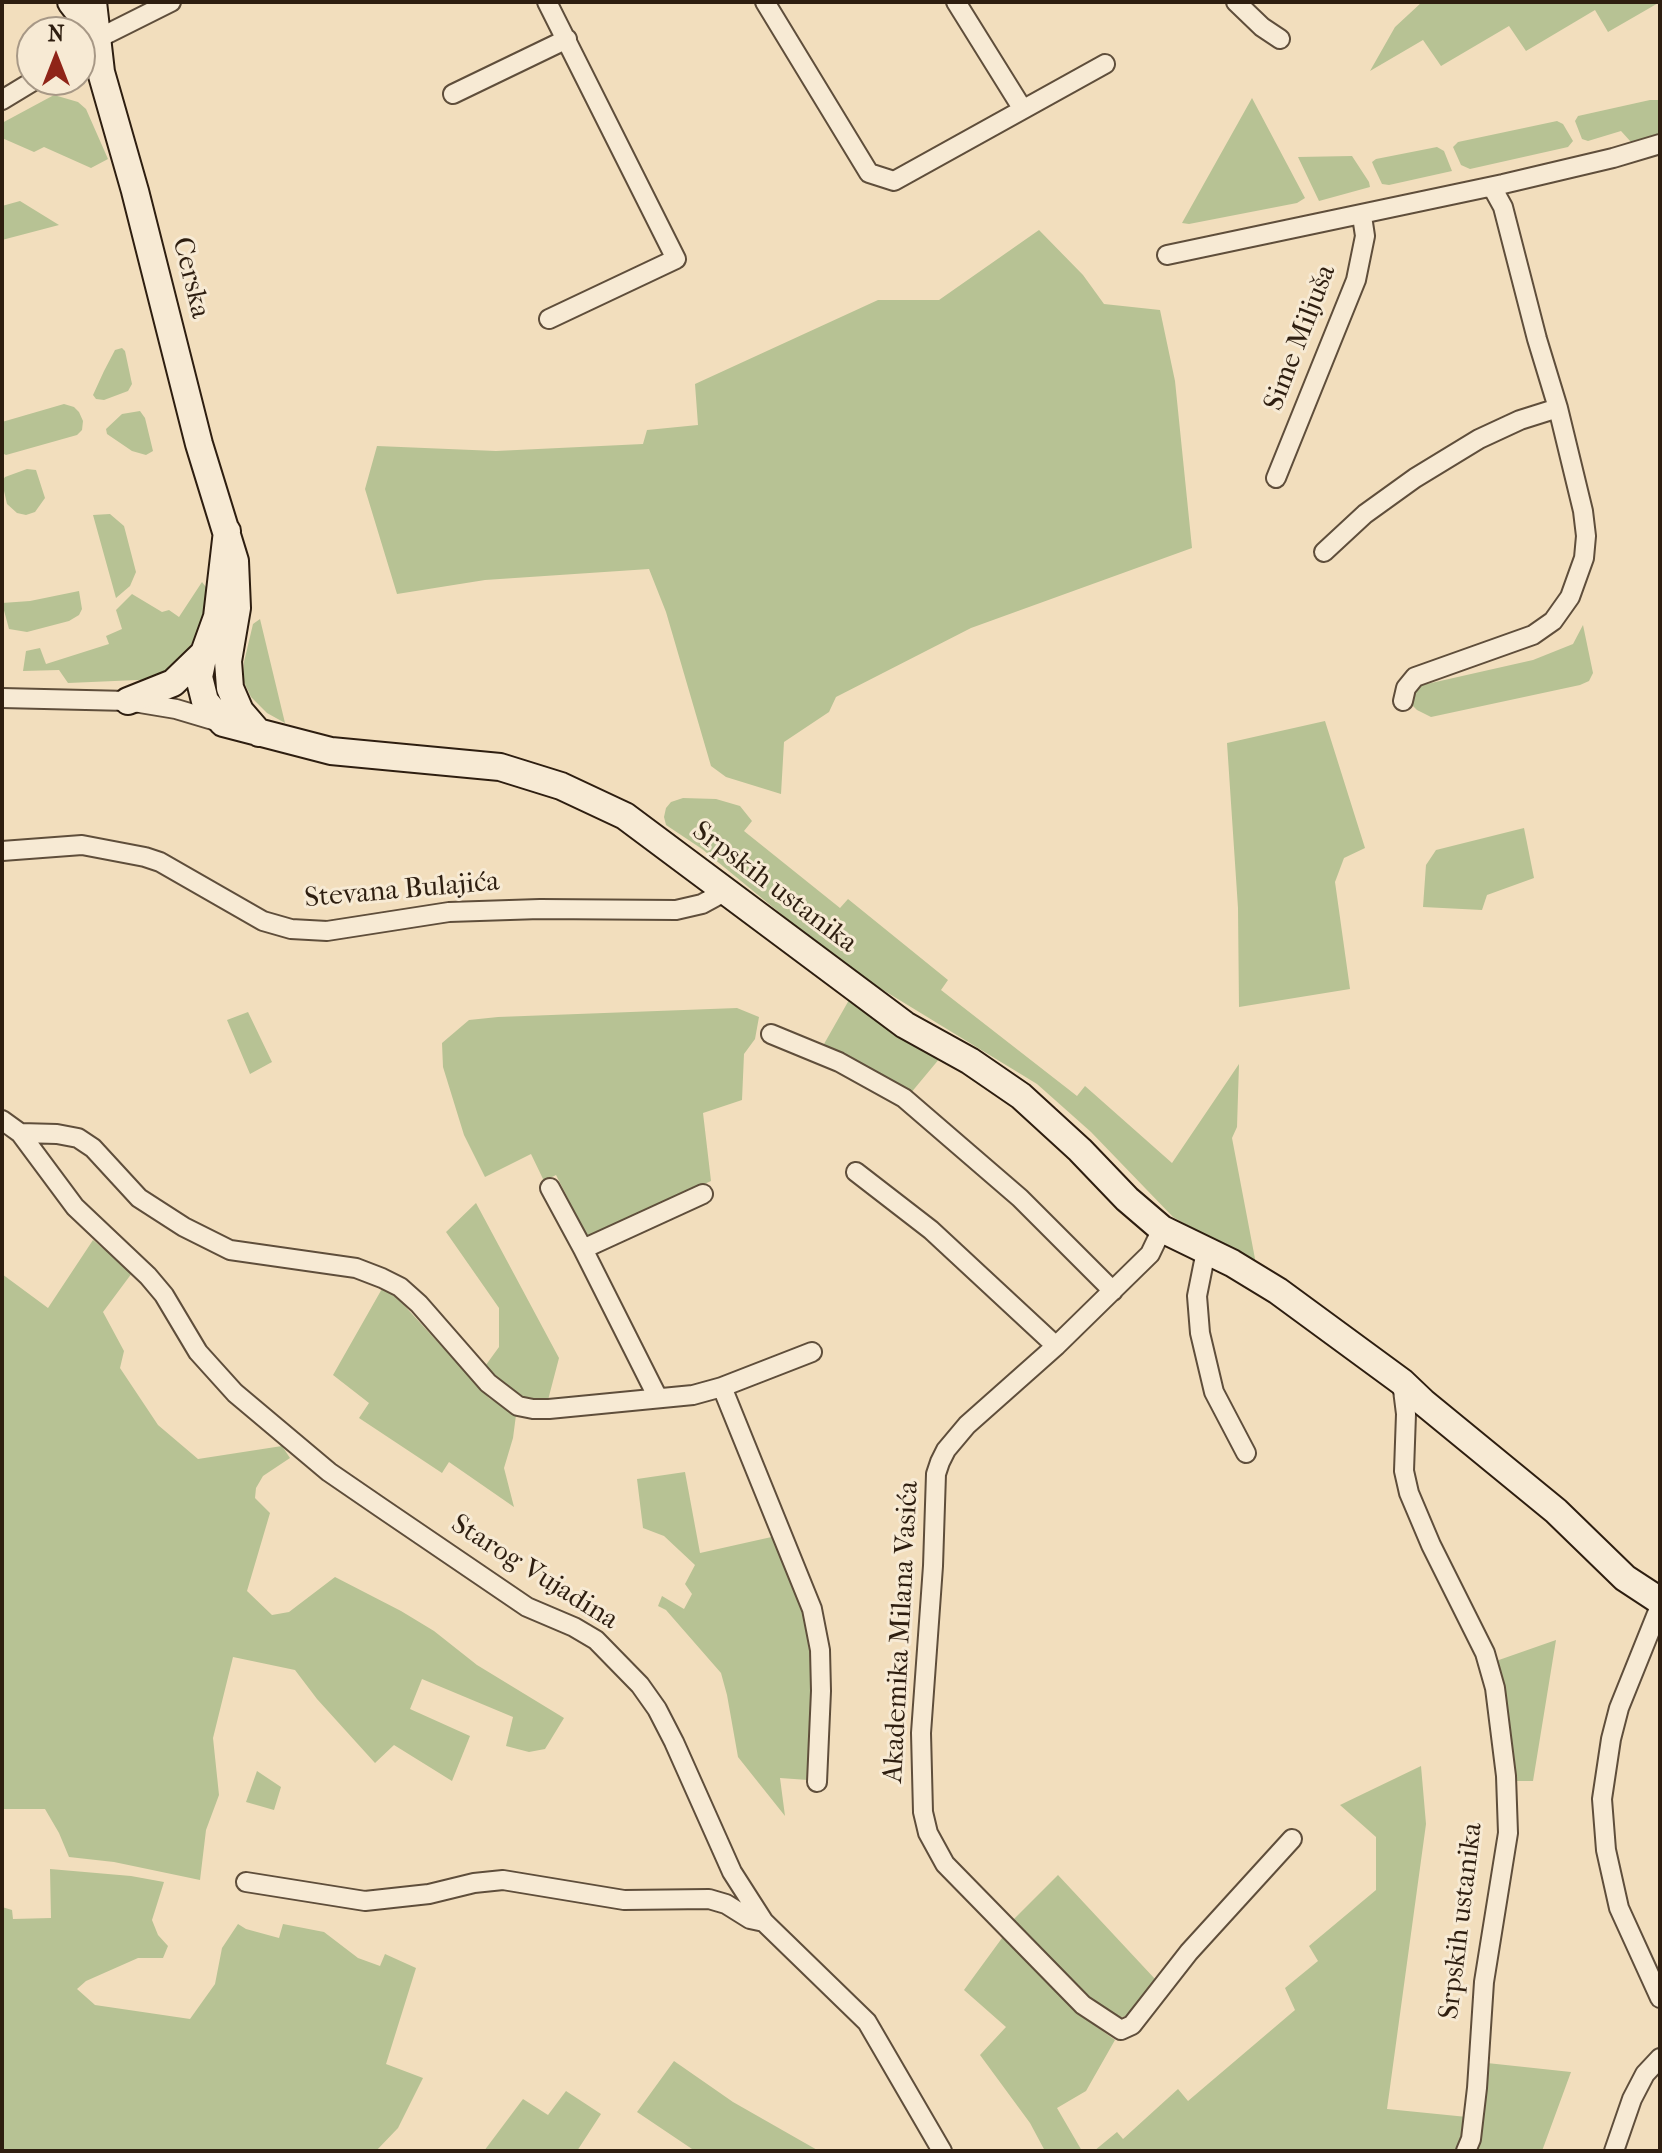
<!DOCTYPE html>
<html>
<head>
<meta charset="utf-8">
<style>
	body { margin:0 }
	#map { position:relative; width:1662px; height:2153px; overflow:hidden; background:#f2debd; font-family:"IM FELL French Canon",serif }
	canvas { display:block }
	.frame { position:absolute; inset:0; border:4px solid #2e1e10; pointer-events:none }
	.north { position:absolute; left:16px; top:16px; width:80px; height:80px; box-sizing:border-box; background:#f7ead4; border:2px solid #a79886; border-radius:50%; rotate:0deg; font-size:22px; font-weight:700; line-height:32px; text-align:center; color:#2e1e10 }
	.north::after { content:''; display:block; margin:auto; width:28px; height:36px; background:#8f2418; clip-path:polygon(50% 0,100% 100%,50% 72%,0 100%) }
</style>
</head>
<body>
<div id="map">
<canvas width="1662" height="2153"></canvas>
<div class="frame"></div>
<div class="north">N</div>
</div>
<script>
const context = document.querySelector('canvas').getContext('2d');
context.lineJoin = 'round';
function fill(path, color) { context.fillStyle = color; context.fill(path, 'evenodd'); }
const poly = rows => new Path2D(rows.map(r => 'M' + r).join(''));
function trace(path, color, width, dash) { context.strokeStyle = color; context.lineWidth = width; context.lineCap = dash ? 'butt' : 'round'; context.setLineDash(dash || []); context.stroke(path); }
function write(font, color, halo, rows, align = 'center') {
  context.font = font + ' "IM FELL French Canon",serif'; context.lineWidth = 6; context.setLineDash([]); context.textBaseline = 'middle'; context.strokeStyle = halo; context.fillStyle = color; for (const [text, x, y, turn = 0] of rows) {
    context.save(); context.translate(x, y); context.rotate((+turn || 0) * Math.PI / 180); context.textAlign = isNaN(turn) ? turn : align; if (halo) context.strokeText(text, 0, 0); context.fillText(text, 0, 0); context.restore();
  }
}
fill(poly([
	[1422,2,1660,2,1608,32,1595,10,1526,51,1509,26,1441,66,1423,40,1370,71,1395,27],
	[54,95,78,102,86,109,108,159,91,168,44,147,34,152,2,138,2,123],
	[1252,98,1305,198,1297,203,1189,224,1182,223],
	[1650,100,1660,100,1660,137,1638,145,1631,142,1621,131,1588,141,1582,139,1575,121,1578,116],
	[1557,121,1563,124,1573,141,1568,147,1470,169,1461,165,1453,147,1458,142],
	[1437,147,1444,151,1452,171,1389,185,1382,184,1374,167,1372,162,1376,159],
	[1352,156,1369,182,1370,187,1319,201,1298,157],
	[20,201,59,225,2,240,2,206],
	[1039,230,1083,275,1104,304,1160,310,1175,381,1192,548,971,628,836,697,829,712,784,742,781,794,726,777,711,766,666,612,649,569,485,580,397,594,365,489,377,446,496,451,643,444,647,430,698,425,695,384,878,300,939,300],
	[122,348,125,351,132,384,128,391,104,400,96,399,93,395,104,371,115,350],
	[64,404,74,407,79,412,83,421,82,430,77,435,6,455,2,453,2,422],
	[140,411,145,418,153,451,146,455,132,451,107,434,106,429,122,414],
	[27,469,36,470,45,498,35,512,26,515,17,513,7,504,2,482,5,477],
	[110,514,124,526,136,572,130,586,116,598,93,515],
	[202,582,209,591,209,605,199,633,181,659,161,679,68,683,59,670,23,671,26,651,40,648,46,664,109,644,106,636,122,629,116,610,132,594,162,612,169,610,179,617],
	[79,591,82,609,79,615,69,621,27,632,9,629,2,603,30,601],
	[260,619,285,723,267,713,251,697,243,680,244,662,253,624],
	[1583,625,1593,673,1589,681,1580,685,1431,717,1417,710,1407,700,1409,688,1533,660,1573,644],
	[1325,721,1365,848,1344,858,1335,882,1350,989,1239,1007,1238,908,1227,743],
	[683,798,716,799,740,806,752,821,744,831,840,908,848,899,948,980,941,990,1077,1096,1085,1086,1172,1163,1239,1064,1237,1127,1232,1138,1256,1264,1173,1217,1091,1132,1037,1084,847,968,702,849,666,825,664,817,666,808,671,802],
	[1524,828,1534,878,1487,895,1482,910,1423,907,1426,865,1436,850],
	[849,1000,940,1058,910,1094,824,1044],
	[737,1008,759,1017,755,1039,744,1054,742,1100,703,1113,711,1181,588,1238,556,1175,544,1181,531,1154,485,1177,464,1135,443,1067,442,1043,469,1020,498,1017],
	[248,1012,272,1062,250,1074,227,1020],
	[476,1203,559,1358,548,1400,524,1397,483,1369,499,1347,499,1308,446,1232],
	[93,1240,132,1273,103,1312,124,1351,120,1368,158,1425,198,1459,282,1446,290,1458,263,1476,256,1488,255,1498,270,1513,247,1591,272,1615,289,1612,335,1577,401,1611,434,1631,477,1665,564,1718,545,1749,529,1752,506,1746,513,1717,422,1679,410,1709,470,1736,452,1781,394,1745,375,1763,317,1699,295,1670,233,1657,213,1738,219,1795,206,1830,200,1880,114,1862,69,1857,59,1833,45,1809,2,1809,2,1274,48,1308],
	[383,1287,402,1303,489,1398,516,1415,513,1438,504,1468,514,1507,449,1462,442,1473,359,1418,369,1403,333,1375],
	[685,1472,700,1553,776,1536,803,1606,815,1691,808,1780,780,1778,785,1816,738,1757,727,1695,721,1673,666,1610,658,1606,662,1596,684,1609,692,1594,685,1584,695,1565,664,1536,643,1528,637,1479],
	[1556,1640,1533,1781,1514,1781,1507,1706,1496,1661],
	[1421,1766,1426,1824,1387,2109,1467,2117,1456,2151,1094,2151,1117,2132,1123,2139,1178,2089,1188,2101,1295,2010,1285,1988,1318,1961,1309,1946,1376,1890,1376,1837,1340,1805],
	[257,1771,281,1787,274,1810,246,1802],
	[50,1869,131,1876,164,1882,152,1920,158,1935,168,1946,163,1958,138,1958,86,1981,77,1989,95,2005,190,2019,215,1984,222,1948,238,1924,246,1929,279,1938,283,1924,324,1932,358,1958,380,1966,385,1954,416,1968,386,2064,423,2078,398,2128,376,2151,2,2151,2,1907,12,1910,13,1919,51,1918],
	[1058,1875,1155,1979,1133,2015,1116,2018,1095,2008,1010,1923],
	[1005,1934,1097,2027,1115,2040,1086,2091,1057,2108,1082,2151,1045,2151,1030,2123,980,2055,1006,2027,964,1990],
	[674,2061,733,2102,819,2151,695,2151,637,2112],
	[1487,2063,1571,2072,1542,2151,1477,2151,1480,2143],
	[566,2091,601,2114,577,2151,484,2151,523,2099,548,2115]
]), '#b7c294');
const street = poly([
	[547,2,676,259,549,319],
	[765,2,869,173,894,181,1105,64],
	[956,2,1022,108],
	[1236,2,1262,27,1280,39],
	[80,51,99,38,171,2],
	[453,94,567,39],
	[2,100,35,80],
	[1167,255,1503,184,1613,158,1660,144],
	[1276,478,1356,280,1365,236,1362,216],
	[1324,552,1365,514,1415,478,1479,439,1520,420,1558,408],
	[2,698,128,701,176,709,223,723],
	[1403,701,1406,688,1415,677,1533,635,1553,621,1570,597,1584,558,1586,536,1583,511,1558,408,1537,339,1503,207,1492,187],
	[2,851,82,845,145,857,160,862,263,921,291,929,327,931,449,912,540,909,676,910,702,904,726,891],
	[771,1034,839,1062,904,1098,1020,1198,1113,1291],
	[2,1120,20,1133,75,1207,148,1276,164,1295,198,1352,235,1393,329,1472,380,1507,527,1607,574,1627,596,1640,640,1685,657,1709,674,1742,732,1872,764,1922,867,2022,942,2151],
	[20,1133,57,1134,78,1138,93,1148,139,1198,184,1227,230,1250,356,1268,382,1278,400,1287,419,1304,488,1383,518,1406,533,1409,549,1409,693,1395,722,1387,812,1352],
	[856,1172,931,1230,1056,1346],
	[550,1188,583,1249],
	[1162,1229,1150,1254,1056,1346,967,1425,946,1450,940,1462,936,1474,933,1566,921,1733,923,1812,928,1833,945,1864,1083,2005,1121,2030,1132,2025,1189,1952,1292,1839],
	[1206,1251,1197,1296,1200,1333,1214,1392,1246,1453],
	[1402,1382,1406,1414,1404,1471,1409,1493,1431,1545,1485,1653,1495,1688,1506,1776,1508,1833,1484,1982,1477,2088,1471,2139,1466,2151],
	[722,1387,812,1609,820,1650,821,1691,817,1782],
	[658,1398,583,1249,703,1194],
	[1660,1606,1619,1708,1611,1739,1602,1799,1606,1850,1619,1908,1660,1998],
	[246,1882,365,1901,429,1894,474,1883,503,1880,624,1900,709,1899,726,1904,750,1919,764,1922],
	[1614,2151,1632,2099,1645,2074,1660,2058]
]);
const secondary = poly([
	[71,2,98,37],
	[93,2,101,72,135,191,199,444,235,561,237,608,228,661,230,688,240,711,259,733],
	[227,531,217,617,204,653,199,677,205,701,223,723,331,751,500,767,561,786,625,816,905,1025,970,1061,1021,1096,1080,1150,1127,1199,1162,1229,1232,1263,1278,1291,1402,1382,1423,1402,1556,1511,1625,1578,1660,1601],
	[128,701,173,683,204,653]
]);
trace(street, '#5f4e3b', 22);
trace(secondary, '#2e1e10', 30);
trace(street, '#f7ead4', 18);
trace(secondary, '#f7ead4', 26);
write('28px', '#2e1e10', '#f7ead4', [
	["Cerska",190,278,76],
	["Sime Miljuša",1301,338,-69],
	["Srpskih ustanika",774,888,37],
	["Stevana Bulajića",402,891,-5],
	["Starog Vujadina",534,1573,32],
	["Akademika Milana Vasića",902,1632,-87],
	["Srpskih ustanika",1462,1921,-83]
]);
</script>
</body>
</html>
